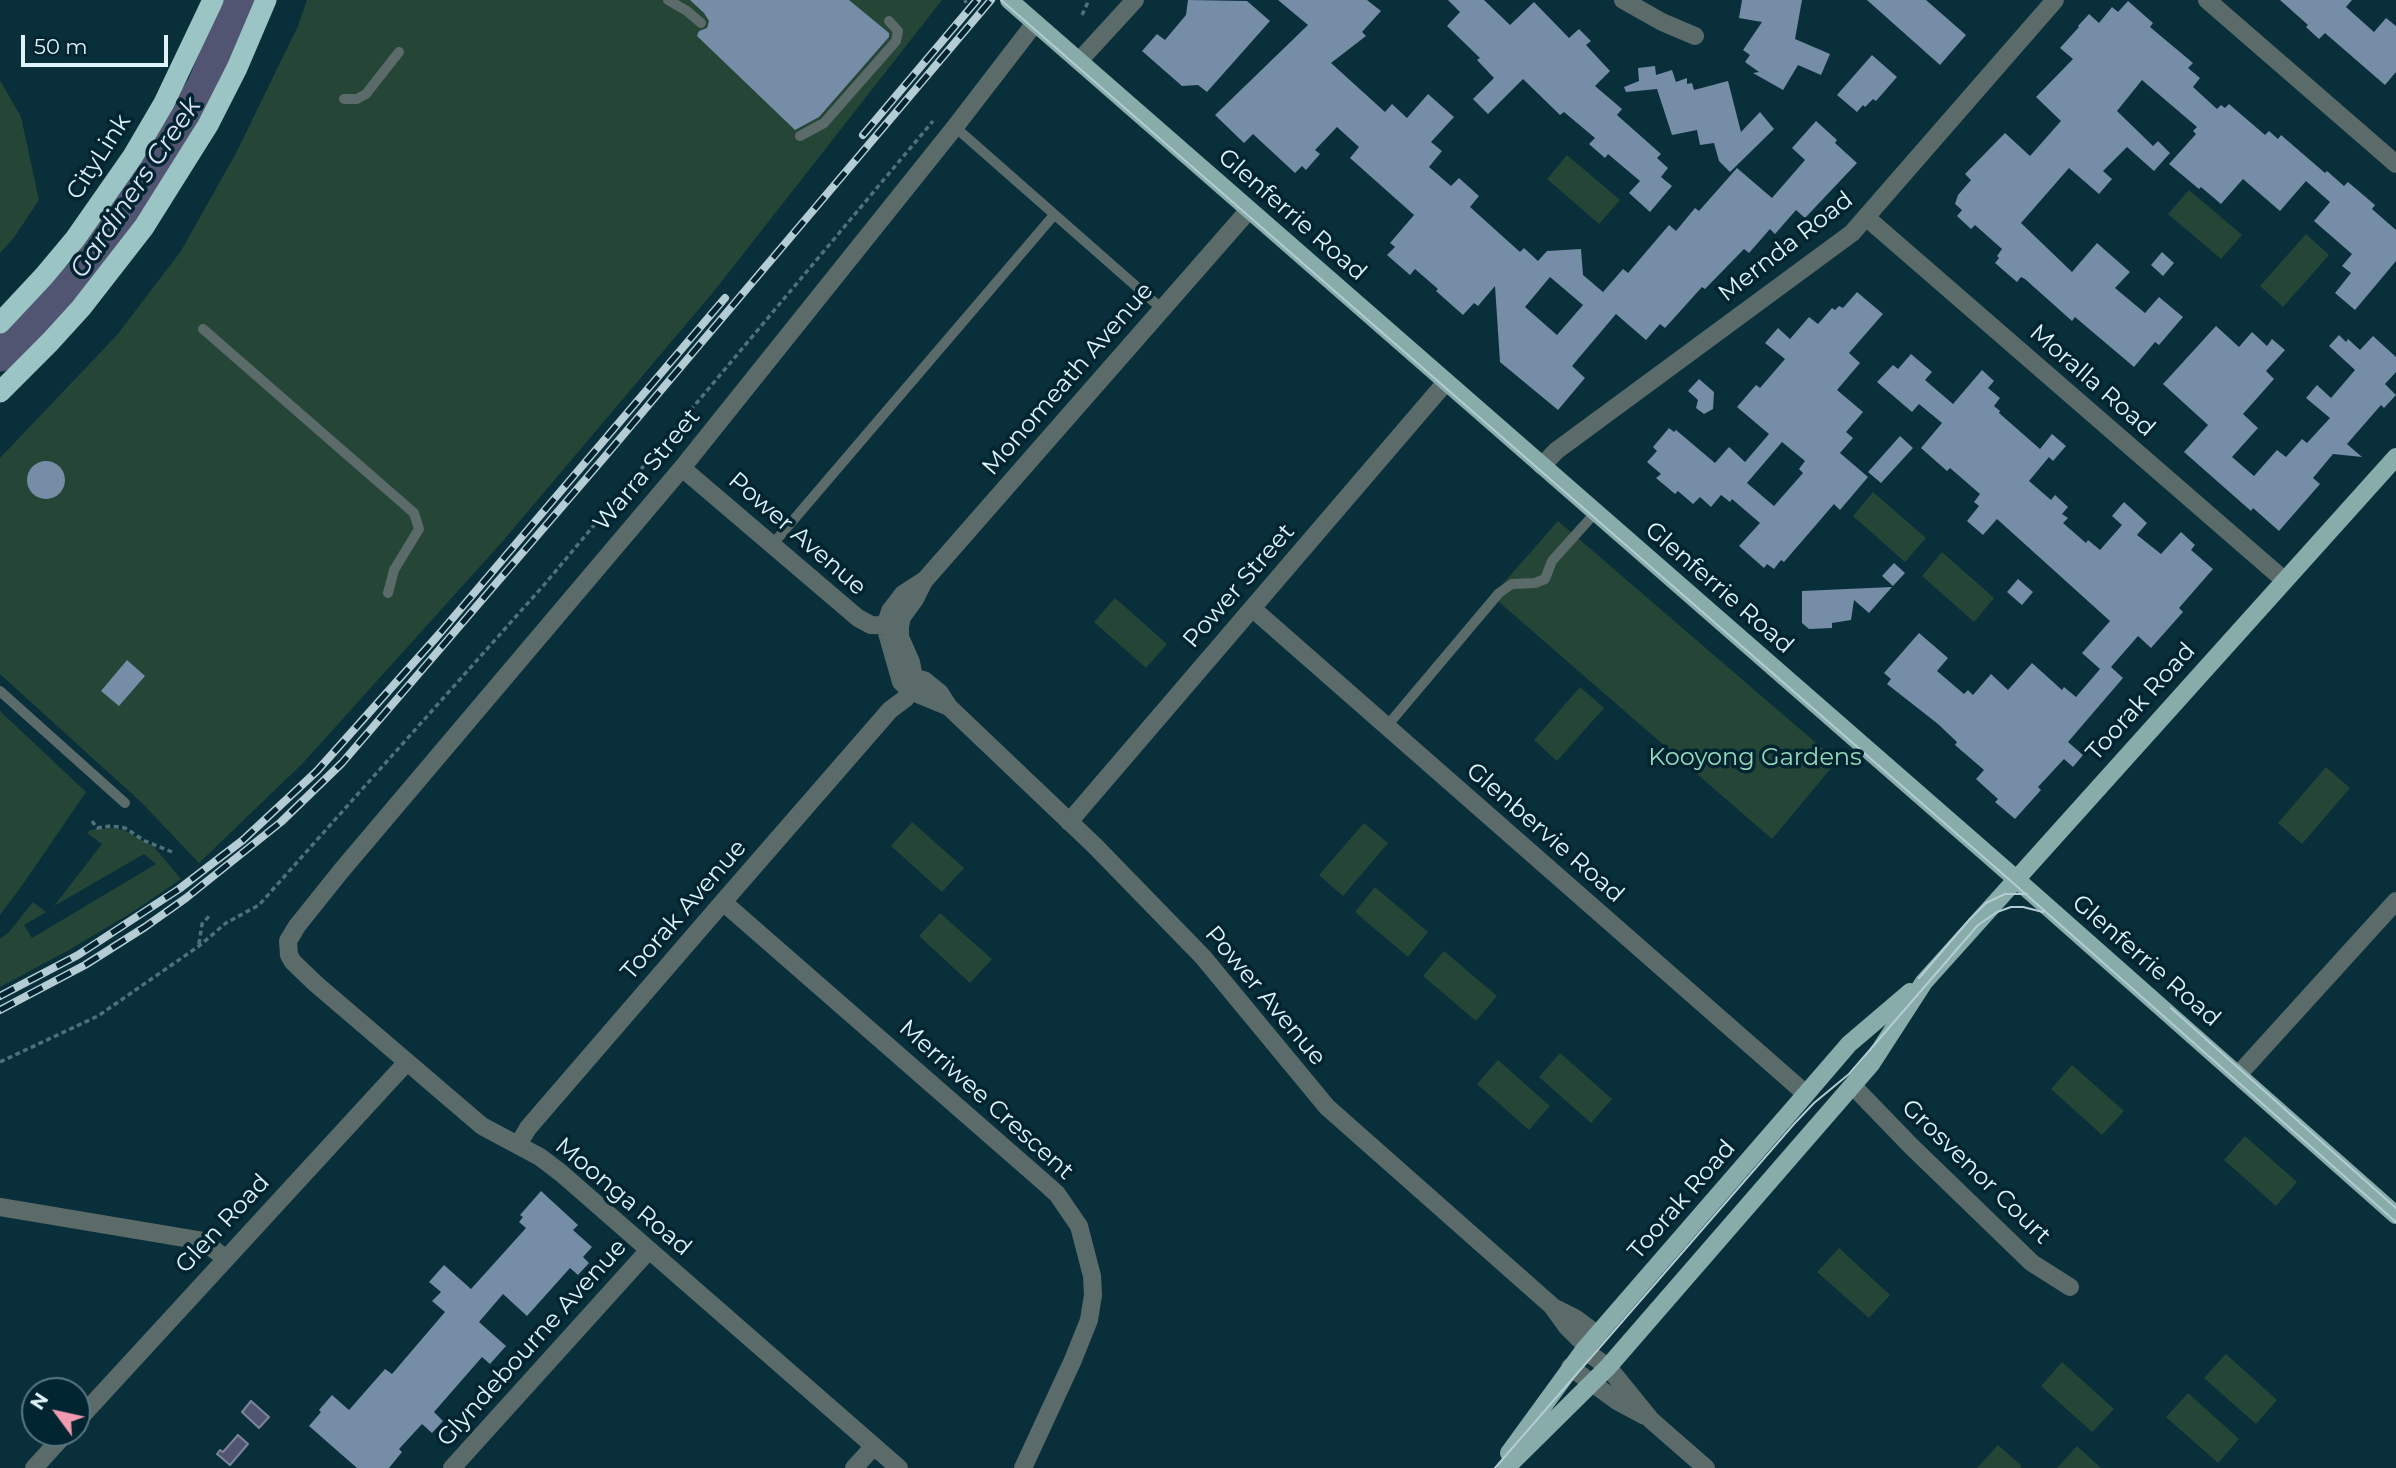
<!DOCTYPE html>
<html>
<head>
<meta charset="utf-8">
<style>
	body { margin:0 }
	#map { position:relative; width:2396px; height:1468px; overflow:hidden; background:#092f3a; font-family:Montserrat,sans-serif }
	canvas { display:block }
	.north { position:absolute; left:21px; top:1377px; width:70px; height:70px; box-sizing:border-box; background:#002530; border:2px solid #597781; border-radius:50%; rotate:303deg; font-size:19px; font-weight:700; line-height:28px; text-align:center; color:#dff3fa }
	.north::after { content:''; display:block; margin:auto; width:24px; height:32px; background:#f29aaf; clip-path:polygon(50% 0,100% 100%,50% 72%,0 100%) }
	.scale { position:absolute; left:21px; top:35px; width:147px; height:32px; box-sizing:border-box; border:4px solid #dff3fa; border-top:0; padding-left:9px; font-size:21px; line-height:24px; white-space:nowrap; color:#dff3fa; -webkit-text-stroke:5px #002530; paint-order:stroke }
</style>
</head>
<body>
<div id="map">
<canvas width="2396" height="1468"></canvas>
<div class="north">N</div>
<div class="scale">50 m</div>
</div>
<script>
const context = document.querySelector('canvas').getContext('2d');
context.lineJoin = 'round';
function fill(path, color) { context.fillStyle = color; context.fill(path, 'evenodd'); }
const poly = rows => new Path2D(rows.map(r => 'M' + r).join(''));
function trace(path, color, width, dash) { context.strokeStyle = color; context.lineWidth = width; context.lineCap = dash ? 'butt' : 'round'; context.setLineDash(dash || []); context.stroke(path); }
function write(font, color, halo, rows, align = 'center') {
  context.font = font + ' Montserrat,sans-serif'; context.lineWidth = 7; context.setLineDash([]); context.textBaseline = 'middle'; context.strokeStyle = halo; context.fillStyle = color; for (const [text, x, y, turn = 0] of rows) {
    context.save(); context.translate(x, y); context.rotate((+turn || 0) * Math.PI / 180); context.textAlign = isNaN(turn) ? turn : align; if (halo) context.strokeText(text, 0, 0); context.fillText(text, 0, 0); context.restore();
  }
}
fill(poly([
	[307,0,942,0,715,290,502,542,303,763,199,863,141,802,0,674,0,458,117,335,181,251,236,153,298,26],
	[0,80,21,117,39,200,13,239,0,253],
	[1567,155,1620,200,1599,224,1547,179],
	[2189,190,2242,235,2221,259,2168,214],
	[2306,234,2329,255,2283,307,2260,286],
	[1873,492,1926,538,1905,562,1853,516],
	[1558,521,1837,761,1772,839,1492,596],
	[1942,552,1994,598,1974,622,1922,576],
	[1115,598,1167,644,1146,668,1094,622],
	[1580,687,1604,708,1557,761,1534,740],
	[0,711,86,792,21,887,0,915],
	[2326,767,2350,788,2302,844,2278,823],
	[912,822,964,868,942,892,891,846],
	[1364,823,1388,843,1343,896,1319,875],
	[112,828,124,830,154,847,181,879,131,913,69,950,0,987,0,939,9,932,33,902,46,912,24,925,32,938,156,864,144,854,54,906,102,844,87,833,90,830],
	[1375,887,1428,932,1408,957,1355,912],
	[940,913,992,959,970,983,919,936],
	[1444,951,1497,996,1476,1021,1423,976],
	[1560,1053,1612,1099,1591,1123,1539,1077],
	[1498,1060,1550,1106,1529,1130,1477,1084],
	[2072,1065,2124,1111,2102,1135,2051,1089],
	[2245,1136,2297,1182,2276,1206,2224,1160],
	[1839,1248,1890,1295,1869,1318,1817,1272],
	[2226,1354,2277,1400,2256,1424,2204,1378],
	[2062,1362,2114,1409,2092,1432,2041,1386],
	[2188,1393,2239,1439,2218,1463,2166,1417],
	[1998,1445,2022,1466,2020,1468,1977,1468],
	[2077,1446,2101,1468,2057,1468]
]), '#254537');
const water = poly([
	[251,1401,269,1417,259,1428,242,1412,251,1401],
	[238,1435,248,1444,230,1465,217,1454,220,1450,223,1452,238,1435]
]);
fill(water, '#515572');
trace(water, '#7c849b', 2);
trace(poly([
	[0,354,84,273,204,87,240,0]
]), '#515572', 35);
fill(poly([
	[690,0,849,0,889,33,889,37,819,117,795,130,697,36,699,31,707,28,709,21,704,13],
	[1188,0,1247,1,1270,21,1207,92,1198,85,1182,86,1142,51,1157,34,1165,40,1186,15],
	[1278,0,1367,0,1381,11,1362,32,1366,36,1331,63,1385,112,1392,104,1407,118,1428,94,1454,117,1431,142,1442,151,1429,167,1451,186,1459,178,1479,196,1470,207,1520,252,1524,248,1538,261,1547,251,1581,249,1583,275,1603,292,1623,269,1628,273,1669,225,1676,231,1695,208,1699,211,1737,168,1772,198,1805,160,1792,148,1816,121,1837,140,1835,143,1857,163,1805,218,1796,210,1775,234,1770,229,1749,253,1744,249,1705,289,1702,287,1665,328,1660,324,1646,340,1616,314,1572,366,1585,378,1558,410,1500,362,1495,286,1478,306,1474,303,1463,315,1436,291,1438,289,1415,269,1410,275,1387,255,1395,247,1390,243,1414,215,1350,158,1359,147,1337,127,1315,150,1320,154,1306,170,1302,166,1295,173,1253,134,1244,143,1215,115,1308,25],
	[1550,277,1583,305,1557,335,1525,307],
	[1448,0,1484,0,1510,25,1534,2,1569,38,1579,29,1591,41,1586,45,1610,71,1595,86,1622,109,1617,115,1661,154,1657,158,1668,168,1661,177,1672,186,1650,212,1629,193,1640,181,1608,154,1605,158,1589,144,1595,138,1564,112,1560,115,1523,79,1488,114,1473,99,1494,78,1477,60,1480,58,1447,26,1460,12],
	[1742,0,1802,0,1795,39,1830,54,1821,75,1798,65,1783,90,1753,73,1759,72,1745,62,1750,55,1743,50,1762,22,1739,18],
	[1867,0,1926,0,1966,35,1940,65],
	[2280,0,2352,0,2346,7,2374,32,2386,18,2396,26,2396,72,2385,85,2325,33,2319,39,2306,27,2308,25],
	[2128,1,2153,23,2150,27,2193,63,2188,68,2200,78,2193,87,2217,109,2221,105,2225,108,2229,104,2265,135,2269,131,2278,139,2281,135,2325,173,2327,171,2344,186,2348,182,2375,205,2372,209,2396,230,2396,261,2355,310,2335,293,2351,273,2342,266,2352,254,2314,221,2330,202,2306,181,2280,211,2243,179,2221,204,2201,187,2199,189,2169,164,2196,134,2193,131,2197,127,2142,80,2117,111,2153,146,2158,141,2170,153,2154,171,2127,147,2103,171,2112,179,2099,194,2069,168,2021,223,2072,272,2097,243,2130,272,2115,288,2145,313,2159,297,2183,317,2159,345,2155,342,2134,367,2075,317,2072,321,2025,279,2021,277,2017,282,1995,263,1999,258,1997,256,2002,249,1975,225,1971,229,1957,216,1962,210,1955,204,1958,195,1971,180,1965,174,2005,133,2030,156,2061,121,2036,97,2073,59,2060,48,2079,27,2078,26,2089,14,2099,23,2112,7,2118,12],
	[1872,55,1897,77,1876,101,1873,99,1865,107,1863,105,1857,112,1837,95],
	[1655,66,1656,75,1672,70,1676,82,1687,78,1687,84,1692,83,1694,90,1728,81,1741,132,1760,112,1774,129,1730,172,1719,161,1714,143,1700,145,1697,130,1672,135,1657,89,1626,92,1624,87,1639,81,1638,68],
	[2162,252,2174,263,2163,276,2151,265],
	[1857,292,1883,314,1849,353,1860,363,1837,390,1863,412,1846,432,1853,438,1840,453,1868,477,1840,510,1834,504,1784,562,1781,560,1774,569,1767,564,1764,568,1739,546,1760,523,1732,499,1730,502,1721,495,1711,507,1700,497,1693,504,1678,491,1675,494,1656,478,1661,474,1647,462,1657,451,1653,447,1669,428,1674,432,1676,430,1715,463,1729,447,1745,462,1769,434,1737,407,1756,385,1760,388,1785,359,1765,343,1778,328,1790,339,1809,317,1818,324,1832,308,1835,310,1839,306,1843,308],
	[1782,442,1805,461,1799,469,1803,473,1774,506,1747,483],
	[2216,326,2239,347,2252,332,2267,346,2272,339,2285,350,2266,371,2274,379,2243,414,2258,428,2232,457,2254,476,2277,450,2286,457,2302,439,2307,443,2330,418,2306,398,2317,385,2331,398,2355,370,2329,346,2339,335,2346,342,2348,339,2360,350,2373,336,2396,357,2396,372,2385,384,2396,395,2384,408,2381,405,2347,444,2362,457,2333,454,2313,478,2320,484,2279,531,2253,508,2251,511,2184,452,2208,425,2163,384],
	[1911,354,1932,372,1925,380,1953,404,1982,370,1994,381,1988,388,2000,398,1994,406,2000,411,1999,413,2040,449,2052,434,2066,446,2053,461,2049,457,2029,481,2051,500,2055,495,2068,507,2062,514,2068,518,2063,523,2086,543,2088,540,2100,550,2122,525,2112,516,2124,502,2147,523,2137,535,2161,554,2181,532,2195,545,2191,550,2213,569,2179,608,2183,612,2151,648,2138,636,2111,667,2123,678,2068,742,2083,755,2073,767,2064,759,2038,787,2041,790,2015,819,1995,802,1998,799,1976,779,1984,770,1955,745,1957,742,1938,724,1887,684,1891,679,1884,673,1919,633,1948,658,1937,671,1964,694,1968,690,1973,695,1991,674,2008,690,2032,663,2062,690,2064,687,2076,697,2100,669,2082,653,2110,621,1997,519,1983,535,1967,521,1979,506,1974,502,1980,494,1950,468,1947,471,1921,448,1942,423,1919,404,1912,412,1877,382,1893,365,1898,369],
	[1699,379,1714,392,1713,409,1704,414,1696,408,1698,400,1688,391],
	[1900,436,1913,448,1881,483,1868,472],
	'27 480a19 19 0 1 1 38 0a19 19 0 1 1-38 0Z',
	[1894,563,1905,573,1893,586,1882,576],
	[2018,579,2033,592,2022,605,2007,592],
	[1892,587,1869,613,1854,600,1851,620,1832,623,1832,628,1809,629,1802,623,1802,591],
	[127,660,145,676,119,706,101,691],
	[541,1191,578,1225,573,1230,592,1247,583,1257,589,1263,578,1275,570,1268,527,1316,503,1294,479,1322,506,1346,490,1364,482,1357,434,1412,443,1421,432,1433,422,1424,399,1449,402,1452,389,1468,357,1468,309,1426,321,1412,319,1410,332,1395,349,1410,385,1369,392,1374,445,1312,432,1301,441,1292,429,1282,444,1265,471,1289,526,1228,519,1222,523,1217,520,1215]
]), '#758da7');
trace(poly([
	[965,0,966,3],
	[1082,15,1089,0],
	[92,821,97,828,111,826,125,828,145,841,172,852],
	[199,944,202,924,211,914],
	[0,1062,98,1016,199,946,226,923,259,905,544,585,933,121]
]), '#50707a', 3.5, [5, 3.5]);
trace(poly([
	[668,0,687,11,701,23],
	[344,99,357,99,366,94,399,52],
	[955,127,1162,309],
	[800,136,824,123,896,41,898,31,889,21],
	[203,329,414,513,419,529,394,570,388,593],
	[772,545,1054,215],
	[0,691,125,803],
	[1387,726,1499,593,1512,584,1535,583,1545,579,1552,561,1596,512]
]), '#5a6b6a', 10);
trace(poly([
	[1623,0,1662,22,1695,36],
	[2207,0,2396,164],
	[1079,61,1135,0],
	[1867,218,2284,580],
	[1542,466,1556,451,1852,233,2055,0],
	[682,468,858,618,871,625,900,626],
	[923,581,903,594,890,611,885,626,901,682,910,691,949,707],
	[1253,609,1806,1094],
	[904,681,914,678,924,680,940,693,949,707,1095,846,1203,957,1327,1107,1552,1306,1567,1327,1587,1347],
	[1069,822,1446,382],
	[723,902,1046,1184,1057,1194,1079,1226,1092,1276,1093,1295,1089,1320,1073,1360,1023,1468],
	[2238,1075,2396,901],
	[1853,1086,1911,1146,2032,1263,2070,1287],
	[518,1145,528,1128,723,902,890,710,906,698,914,678,911,662,900,637,900,626,902,617,915,599,924,581,1249,210],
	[0,1207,203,1241,225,1258],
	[1555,1308,1575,1318,1598,1335],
	[1584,1350,1608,1367,1651,1420,1706,1468],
	[1570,1367,1617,1401,1645,1416],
	[77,1421,407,1062],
	[34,1468,66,1433],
	[452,1468,649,1250],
	[854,1468,874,1446],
	[899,1468,561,1173,540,1157,482,1126,316,984,293,962,289,955,288,941,297,926,341,871,682,468,955,127,1035,23]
]), '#5a6b6a', 18);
trace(poly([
	[1009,0,2016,879,2396,1215],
	[1509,1453,1584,1350,1806,1094,1849,1044,1910,992],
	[1506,1468,1608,1367,1871,1064,1924,982,2396,457]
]), '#88acaa', 18);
trace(poly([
	[0,323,44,276,75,239,133,156,164,103,213,0],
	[0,392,50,342,81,308,144,227,208,125,237,68,266,0]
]), '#9ac5c4', 21);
trace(poly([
	[1001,0,2012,882,2396,1222],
	[1919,978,1970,919,1986,903,2005,894,2027,894],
	[2171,1008,2396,1208],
	[1495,1468,1794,1124,1814,1103,1849,1074,1978,925,1997,912,2011,907,2023,907,2043,912]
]), '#b4ccd4', 2);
const rail = poly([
	[863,135,977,0],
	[0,996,78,955,179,889,243,840,317,771,441,632,725,298],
	[0,1010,85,965,145,927,186,898,281,822,342,763,602,460,991,0]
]);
trace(rail, '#b4ccd4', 8);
trace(rail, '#002530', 5, [16]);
write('24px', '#dff3fa', '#002530', [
	["CityLink",99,157,-57],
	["Glenferrie Road",1292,215,41],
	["Mernda Road",1786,247,-38],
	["Monomeath Avenue",1068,379,-49],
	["Moralla Road",2092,381,41],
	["Warra Street",647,470,-50],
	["Power Avenue",797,534,41],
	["Power Street",1239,586,-49],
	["Glenferrie Road",1719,588,41],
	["Toorak Road",2141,702,-48],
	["Glenbervie Road",1545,833,41],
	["Toorak Avenue",684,910,-49],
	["Glenferrie Road",2146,961,41],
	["Power Avenue",1265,996,50],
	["Merriwee Crescent",986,1100,42],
	["Grosvenor Court",1976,1172,44],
	["Moonga Road",623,1197,40],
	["Toorak Road",1682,1200,-49],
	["Glen Road",223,1224,-47],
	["Glyndebourne Avenue",532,1343,-48]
]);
write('24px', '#98d8bb', '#002530', [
	["Kooyong Gardens",1755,758]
]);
write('italic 26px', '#dde1f8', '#002530', [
	["Gardiners Creek",136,188,-56]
]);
</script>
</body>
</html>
